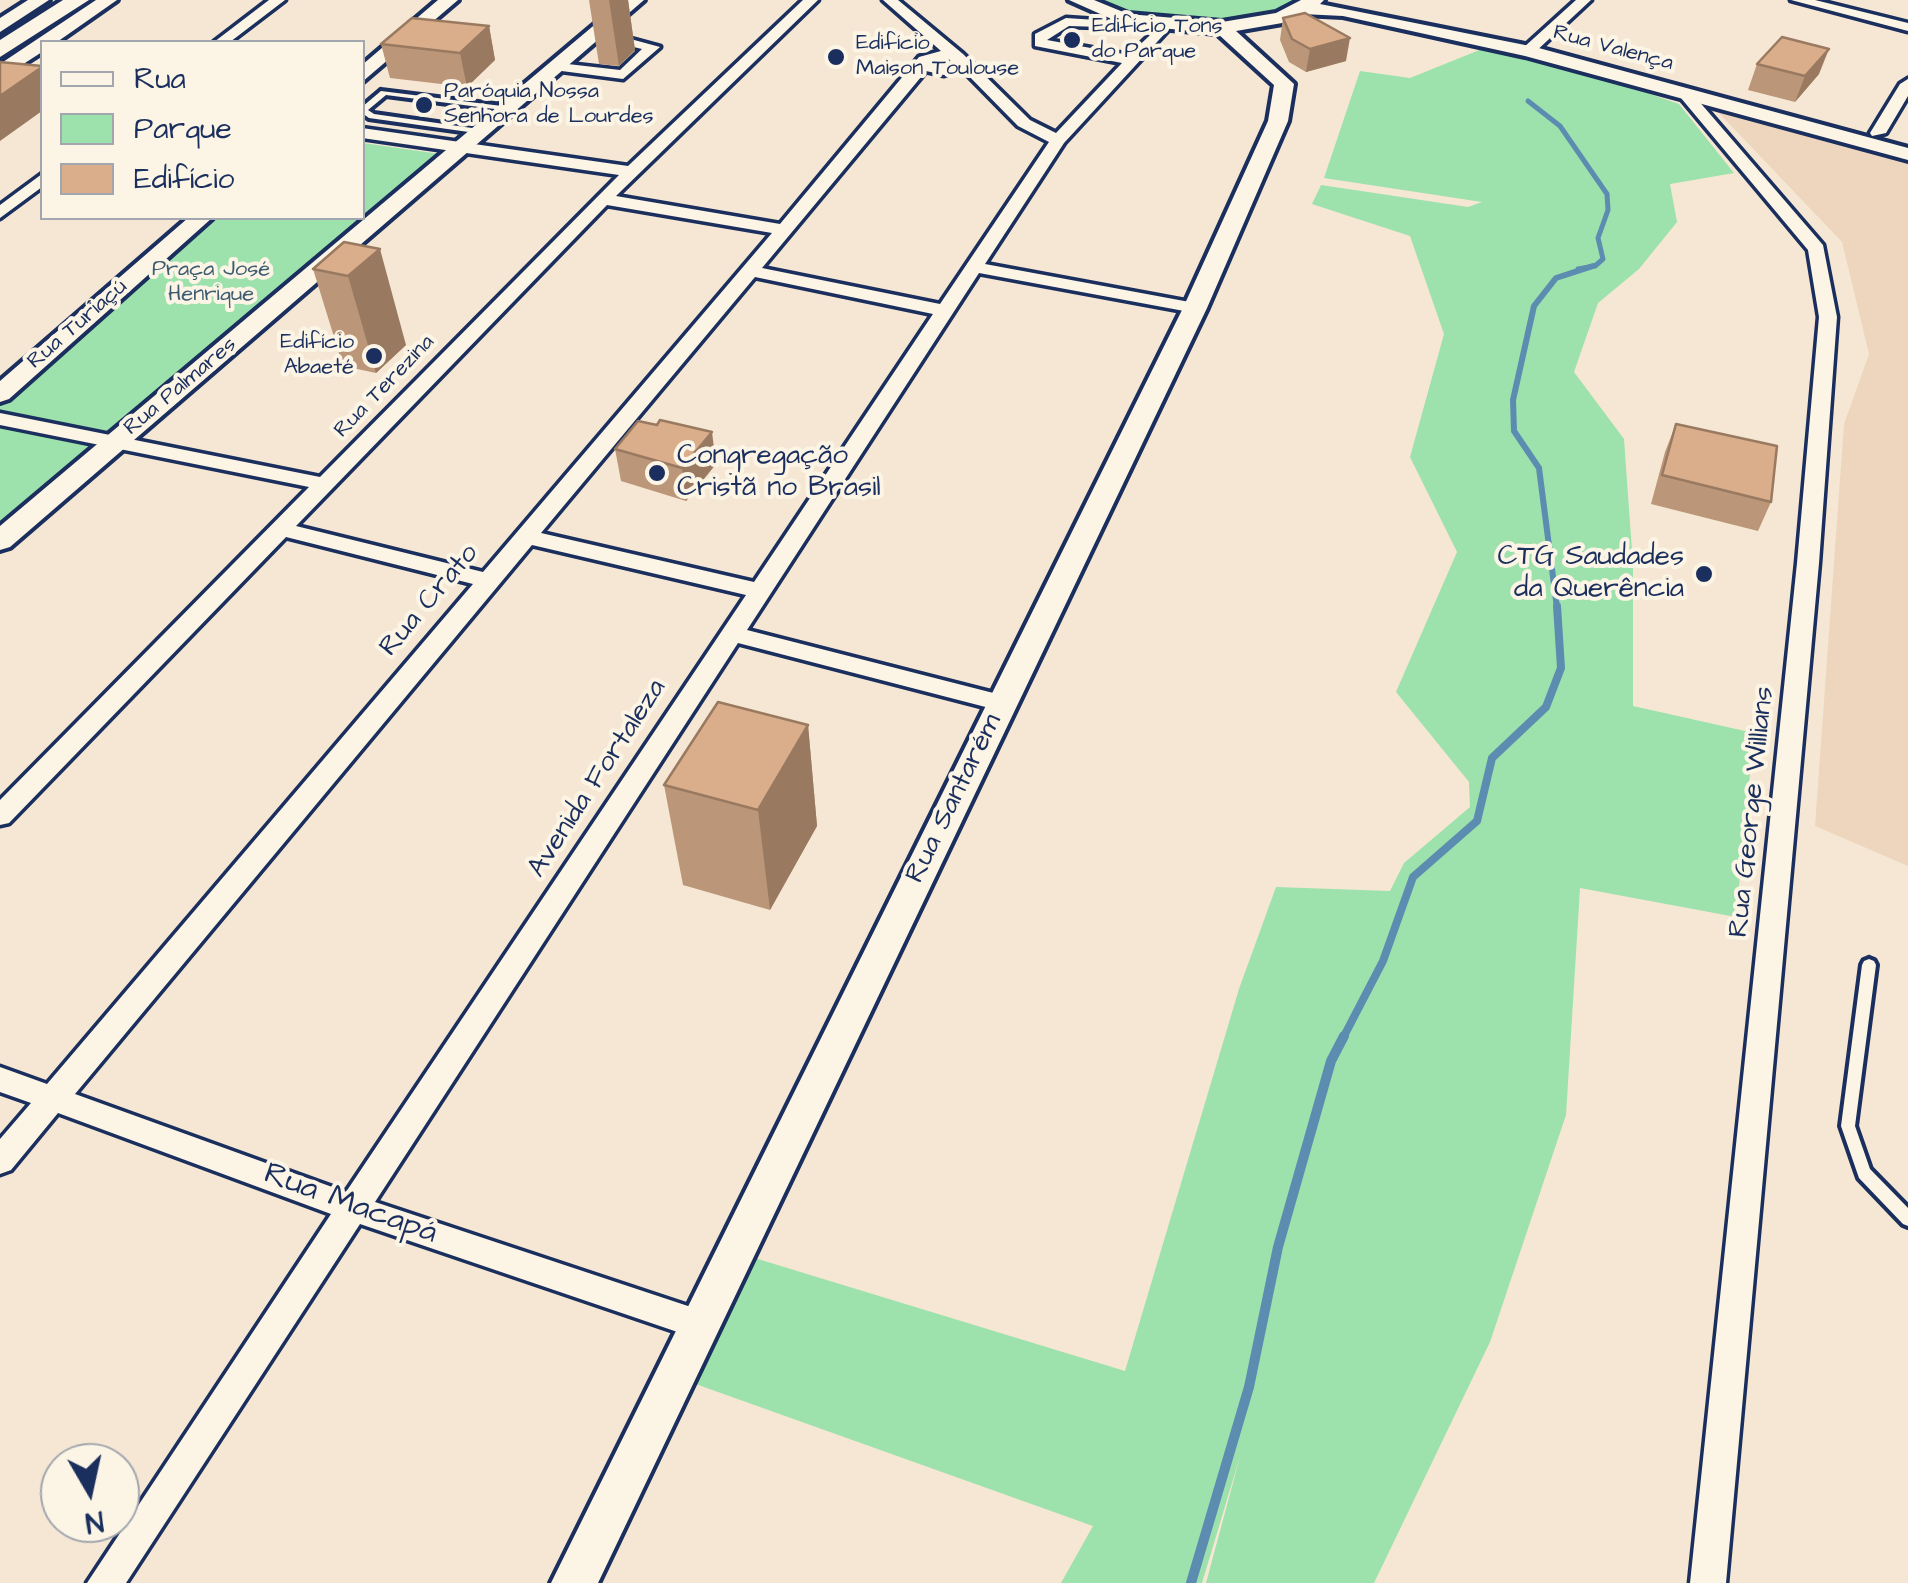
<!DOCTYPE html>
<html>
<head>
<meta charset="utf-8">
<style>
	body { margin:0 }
	#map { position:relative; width:1908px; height:1583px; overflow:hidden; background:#f5e7d3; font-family:"Architects Daughter",sans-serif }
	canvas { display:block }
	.legend { position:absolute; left:40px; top:40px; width:325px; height:180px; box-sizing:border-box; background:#fcf5e5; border:2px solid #a2a6af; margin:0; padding:12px 18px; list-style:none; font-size:30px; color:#1b2f5e }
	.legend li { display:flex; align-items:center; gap:20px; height:50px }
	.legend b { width:50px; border:2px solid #a2a6af }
	.north { position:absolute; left:40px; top:1443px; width:100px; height:100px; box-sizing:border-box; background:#fcf5e5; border:2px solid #a2a6af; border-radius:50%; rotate:171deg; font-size:28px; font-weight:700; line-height:40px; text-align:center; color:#1b2f5e }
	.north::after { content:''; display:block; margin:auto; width:35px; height:45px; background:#1b2f5e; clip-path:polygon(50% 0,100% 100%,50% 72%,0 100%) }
</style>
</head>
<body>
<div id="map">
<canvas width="1908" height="1583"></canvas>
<ul class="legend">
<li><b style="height:12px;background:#fcf5e5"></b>Rua</li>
<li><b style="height:28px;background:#9de1ad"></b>Parque</li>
<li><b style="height:28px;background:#daae8b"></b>Edifício</li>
</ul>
<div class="north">N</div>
</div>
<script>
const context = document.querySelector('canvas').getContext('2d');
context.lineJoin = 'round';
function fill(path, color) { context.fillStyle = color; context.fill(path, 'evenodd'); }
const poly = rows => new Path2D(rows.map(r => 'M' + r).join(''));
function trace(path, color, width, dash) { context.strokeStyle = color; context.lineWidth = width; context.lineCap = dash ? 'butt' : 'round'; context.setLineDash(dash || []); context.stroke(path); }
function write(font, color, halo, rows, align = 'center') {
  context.font = font + ' "Architects Daughter",sans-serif'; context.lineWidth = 8; context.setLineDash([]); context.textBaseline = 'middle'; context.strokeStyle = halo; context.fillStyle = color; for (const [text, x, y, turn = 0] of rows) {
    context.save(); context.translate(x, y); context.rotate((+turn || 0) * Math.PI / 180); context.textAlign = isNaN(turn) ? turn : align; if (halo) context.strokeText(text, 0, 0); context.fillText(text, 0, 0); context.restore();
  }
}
fill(poly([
	[1717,111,1908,162,1908,866,1815,826,1844,424,1869,354,1842,242]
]), '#edd6bd');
fill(poly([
	[1085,0,1298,0,1265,15,1218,23,1122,15],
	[1482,49,1616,82,1679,104,1734,173,1670,184,1677,222,1639,269,1598,303,1574,372,1624,439,1633,565,1633,706,1754,733,1736,917,1580,888,1566,1115,1490,1342,1374,1583,1206,1583,1241,1453,1202,1583,1061,1583,1093,1526,676,1377,748,1256,1125,1371,1239,989,1276,887,1390,891,1404,863,1470,807,1469,782,1396,692,1457,552,1410,457,1444,334,1410,236,1312,204,1321,185,1468,207,1482,202,1324,178,1360,71,1410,78],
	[363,143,440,154,0,521,0,405,215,218,362,218]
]), '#9de1ad');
trace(poly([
	[1528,101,1560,126,1607,194,1608,210,1598,238,1603,259,1595,266,1578,269]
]), '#5c8db1', 5);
trace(poly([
	[1557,608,1539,468,1514,431,1513,400,1534,306,1556,278,1593,266]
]), '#5c8db1', 6);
trace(poly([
	[1343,1038,1383,961,1413,877,1477,821,1492,758,1546,707,1561,668,1557,606]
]), '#5c8db1', 8);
trace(poly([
	[1191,1583,1249,1387,1278,1247,1331,1061,1344,1036]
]), '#5c8db1', 10);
const service = poly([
	[381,91,510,107,514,109,510,111,386,95,368,110,374,114,486,130,486,134,483,134,369,118,362,113,362,107,381,91],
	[1869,959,1874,961,1876,965,1855,1126,1870,1169,1908,1208,1908,1226,1903,1224,1859,1178,1841,1126,1862,965,1864,961,1869,959]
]);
const minor = poly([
	[269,0,285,0,230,42,214,42,269,0],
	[803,0,818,0,616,196,780,224,919,57,941,51,883,0,898,0,963,54,1030,120,1056,133,1122,63,1035,46,1035,34,1066,18,1096,20,1103,24,1101,27,1069,26,1047,40,1129,55,1164,22,1171,26,1169,29,1064,143,985,264,1195,303,1204,308,1195,313,979,273,747,630,1009,697,1013,703,1009,709,1001,711,738,643,375,1202,712,1314,717,1325,712,1336,701,1340,360,1224,126,1583,87,1583,331,1214,58,1113,11,1170,0,1174,0,1139,31,1103,0,1092,0,1067,47,1084,473,584,286,537,9,823,0,825,0,800,309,487,0,425,0,413,320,477,619,175,362,138,362,128,628,166,803,0],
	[938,59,949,59,952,63,943,66,931,63,938,59],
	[962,69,1018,126,1049,142,940,304,762,268,926,71,944,75,962,69],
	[607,205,772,233,483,572,296,526,607,205],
	[755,277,933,314,754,582,541,533,755,277],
	[532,545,746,595,346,1192,75,1094,532,545],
	[1576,0,1591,0,1533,54,1523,54,1523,48,1576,0],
	[1791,0,1815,0,1908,23,1908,31,1791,0],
	[601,31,660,47,623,79,554,70,554,64,559,63,620,70,642,49,596,38,594,35,601,31],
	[1908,79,1908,96,1886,133,1872,136,1870,133,1900,84,1908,79],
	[1681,92,1691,92,1823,245,1837,317,1819,563,1726,1583,1690,1583,1797,563,1819,317,1808,250,1681,98,1681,92],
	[42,174,42,187,0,218,0,205,42,174]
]);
const tertiary = poly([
	[28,0,49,0,0,32,0,18,28,0],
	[96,0,117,0,57,42,42,42,42,52,0,79,0,64,96,0],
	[438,0,458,0,362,82,362,65,438,0],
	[624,0,644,0,10,547,0,550,0,526,624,0],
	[1069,0,1094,0,1128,14,1222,22,1276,13,1301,0,1324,0,1320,4,1535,47,1908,148,1908,160,1525,56,1343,16,1302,14,1288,22,1236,31,1294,84,1288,121,1207,308,598,1583,551,1583,1183,308,1268,121,1274,85,1217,33,1125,25,1069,0],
	[188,218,212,218,9,399,0,402,0,381,188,218]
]);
const primary = poly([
	[63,0,89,0,0,57,0,40,63,0]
]);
trace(service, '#1b2f5e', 8);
trace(minor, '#1b2f5e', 7);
trace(tertiary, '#1b2f5e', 8);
trace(primary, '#1b2f5e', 8);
fill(service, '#fcf5e5');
fill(minor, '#fcf5e5');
fill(tertiary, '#fcf5e5');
fill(primary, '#fcf5e5');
fill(poly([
	[589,0,628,0,635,50,619,66,599,64],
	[1283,18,1346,61,1306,72,1289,62,1280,40],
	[489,26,495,60,467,87,390,78,381,44],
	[1757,64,1819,74,1795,102,1748,90],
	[344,242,406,345,376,373,343,366,313,269],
	[1676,424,1771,502,1758,531,1651,504,1665,452],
	[615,449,716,464,686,501,621,481],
	[808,725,817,826,770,910,683,885,664,785]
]), '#bb9678');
fill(poly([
	[609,0,628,0,635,50,619,66],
	[489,26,495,60,467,87,460,53],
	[1350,38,1346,61,1306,72,1310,49],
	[1829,49,1819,74,1795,102,1805,76],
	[42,67,42,111,0,141,0,96],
	[380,249,406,345,376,373,348,276],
	[712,432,716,464,686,501,682,468],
	[808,725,817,826,770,910,758,810]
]), '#997a61');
const building = poly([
	[1305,13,1350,38,1310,49,1292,39,1283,18,1305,13],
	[412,18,489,26,460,53,381,44,412,18],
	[1782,37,1829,49,1805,76,1757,64,1782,37],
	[0,62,42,66,42,67,0,96,0,62],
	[344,242,380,249,348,276,313,269,344,242],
	[660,420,712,432,682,468,615,449,638,421,657,425,660,420],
	[1676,424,1777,446,1771,502,1662,475,1676,424],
	[718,702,808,725,758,810,664,785,718,702]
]);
fill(building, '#daae8b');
trace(building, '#997a61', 2.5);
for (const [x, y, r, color] of [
	[1072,40,10,"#1b2f5e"],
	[836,57,10,"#1b2f5e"],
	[424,105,10,"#1b2f5e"],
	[374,356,10,"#1b2f5e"],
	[657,473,10,"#1b2f5e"],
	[1704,574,10,"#1b2f5e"]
]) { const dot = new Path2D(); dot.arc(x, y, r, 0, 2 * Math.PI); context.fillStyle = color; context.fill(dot); trace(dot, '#fcf5e5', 4); }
write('22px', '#1b2f5e', '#fcf5e5', [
	["Edifício Tons",1092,27],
	["do Parque",1092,52],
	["Edifício",856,44],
	["Maison Toulouse",856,69],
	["Paróquia Nossa",444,92],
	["Senhora de Lourdes",444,117],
	["Edifício",354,343,"right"],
	["Abaeté",354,368,"right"]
], 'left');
write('22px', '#1b2f5e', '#fcf5e5', [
	["Rua Valença",1613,49,15],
	["Rua Turiaçú",78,325,-41],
	["Rua Palmares",181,387,-40],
	["Rua Terezina",385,387,-46]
]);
write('22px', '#3c5c72', '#fcf5e5', [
	["Praça José",211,270],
	["Henrique",211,295]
]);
write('28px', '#1b2f5e', '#fcf5e5', [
	["Congregação",677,457],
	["Cristã no Brasil",677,489],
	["CTG Saudades",1684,558,"right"],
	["da Querência",1684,590,"right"]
], 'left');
write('28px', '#1b2f5e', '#fcf5e5', [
	["Rua Crato",430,601,-50],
	["Avenida Fortaleza",598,779,-57],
	["Rua Santarém",955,799,-64],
	["Rua George Willians",1753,812,-84]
]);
write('32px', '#1b2f5e', '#fcf5e5', [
	["Rua Macapá",350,1205,20]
]);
</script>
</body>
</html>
